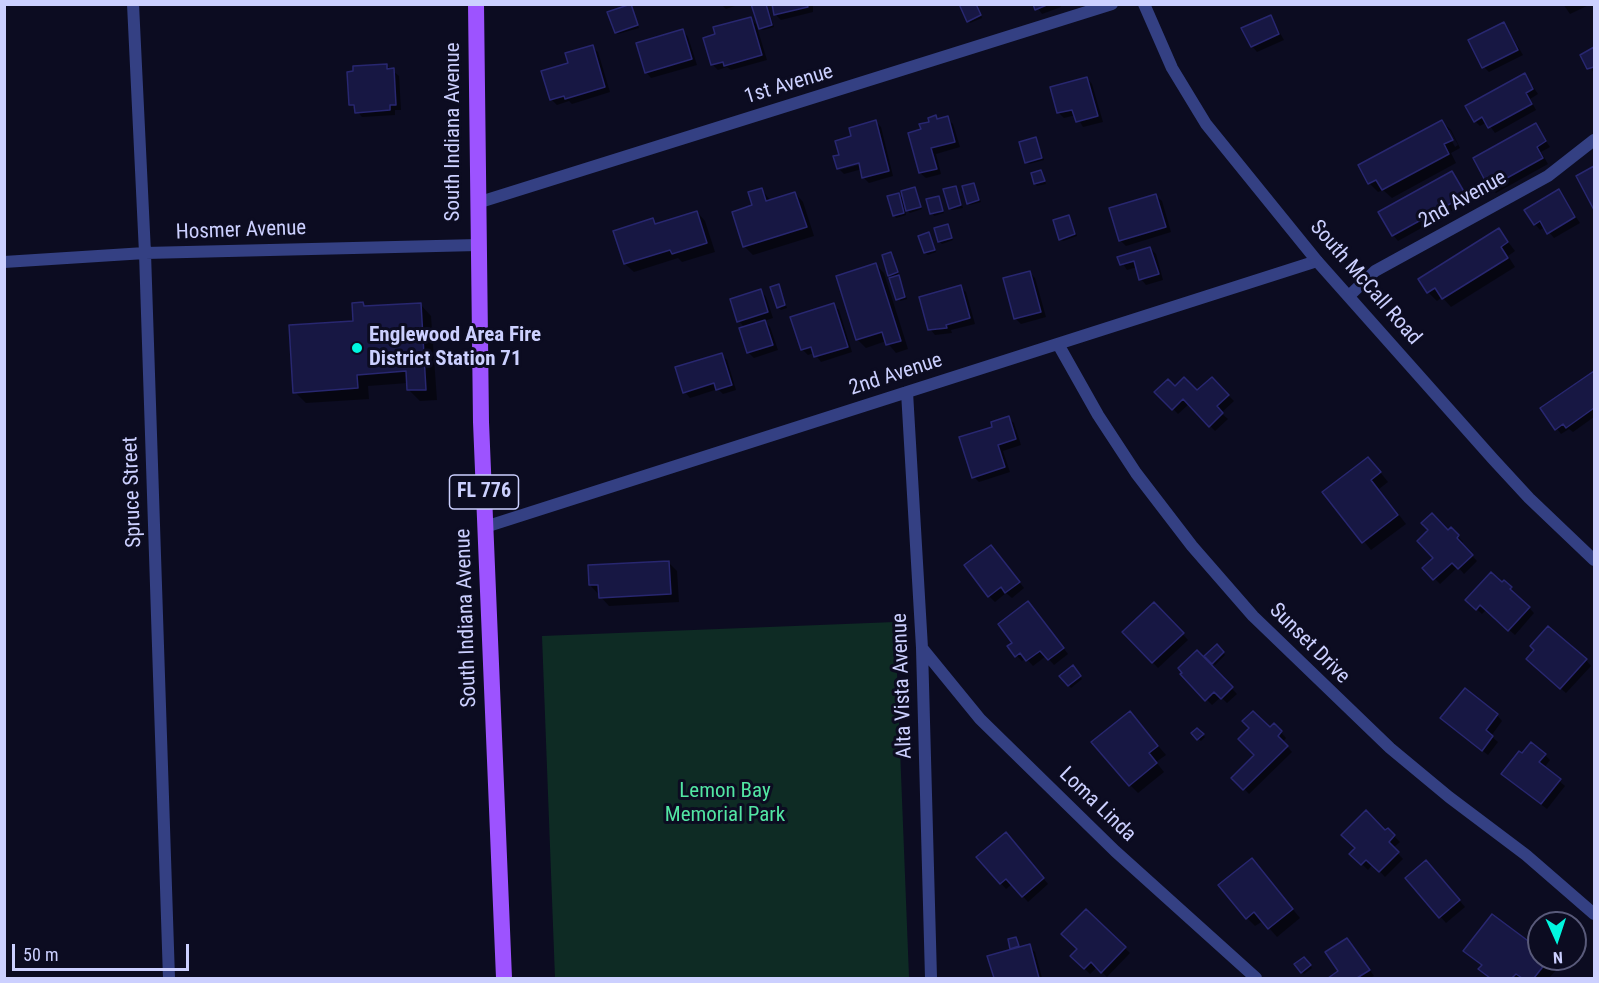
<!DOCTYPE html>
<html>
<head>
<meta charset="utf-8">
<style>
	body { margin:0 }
	#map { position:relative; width:1599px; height:983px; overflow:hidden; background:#0c0c21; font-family:"Roboto Condensed",sans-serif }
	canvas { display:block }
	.frame { position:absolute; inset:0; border:6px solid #ccd0ff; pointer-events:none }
	.north { position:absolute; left:1527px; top:911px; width:60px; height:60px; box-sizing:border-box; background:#0c0c21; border:2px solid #595a7a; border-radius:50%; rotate:177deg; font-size:16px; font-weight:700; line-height:24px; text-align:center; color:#ccd0ff }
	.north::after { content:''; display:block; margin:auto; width:21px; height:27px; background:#00f7df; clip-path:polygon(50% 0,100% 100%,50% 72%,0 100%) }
	.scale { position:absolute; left:12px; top:944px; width:177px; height:27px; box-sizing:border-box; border:3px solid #ccd0ff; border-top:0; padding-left:8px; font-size:18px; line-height:21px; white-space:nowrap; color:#ccd0ff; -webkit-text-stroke:4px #0c0c21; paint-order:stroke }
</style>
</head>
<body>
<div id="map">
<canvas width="1599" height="983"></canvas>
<div class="frame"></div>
<div class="north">N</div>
<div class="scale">50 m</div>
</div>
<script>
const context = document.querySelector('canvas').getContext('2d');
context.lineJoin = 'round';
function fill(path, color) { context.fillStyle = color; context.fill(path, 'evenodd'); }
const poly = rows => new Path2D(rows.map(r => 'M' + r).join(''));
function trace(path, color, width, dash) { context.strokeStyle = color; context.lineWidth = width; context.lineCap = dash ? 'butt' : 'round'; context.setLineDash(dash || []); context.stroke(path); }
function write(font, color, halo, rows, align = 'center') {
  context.font = font + ' "Roboto Condensed",sans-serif'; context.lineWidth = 6; context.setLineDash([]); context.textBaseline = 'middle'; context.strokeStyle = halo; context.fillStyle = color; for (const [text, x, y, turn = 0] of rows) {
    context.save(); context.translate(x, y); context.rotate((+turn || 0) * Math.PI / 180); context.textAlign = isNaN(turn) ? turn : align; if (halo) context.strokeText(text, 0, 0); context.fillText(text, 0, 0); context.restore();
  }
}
fill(poly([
	[895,622,909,977,555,978,542,636]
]), '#0e2b24');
fill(poly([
	[721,4,741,4,726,9],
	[753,4,767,4,774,27,763,30,760,28],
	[773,4,813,4,813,12,781,20,776,15],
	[961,4,977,4,982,18,970,23],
	[1035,4,1060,4,1061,7,1042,14],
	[1563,4,1591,4,1570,14],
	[630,6,639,28,618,34,616,32],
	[1270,16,1284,40,1257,52,1252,46],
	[750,18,756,24,767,60,731,70,727,67,718,70,712,64],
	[1504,23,1523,55,1489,72,1484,67],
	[683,31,688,37,697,65,651,78,646,72],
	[592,47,598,52,610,92,572,104,569,101,557,105,551,99,570,64],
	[1594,49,1594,73,1582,56],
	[387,66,399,76,401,110,395,110,395,115,362,117,351,104,355,73],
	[1525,75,1538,94,1530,99,1536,110,1495,133,1487,122,1480,126,1475,121],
	[1087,78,1092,84,1103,122,1083,127,1076,115,1064,118,1059,113,1052,88],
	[936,117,939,120,947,118,953,124,960,147,936,154,941,174,926,178,920,173,931,123],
	[876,122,881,127,893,176,869,183,864,178,862,169,844,174,840,170,866,163,865,160,838,169,853,138],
	[1442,122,1451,130,1460,148,1451,153,1456,163,1392,198,1383,190,1378,192,1370,184,1360,166],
	[1446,130,1450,130,1458,145,1455,147],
	[1535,125,1550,147,1541,152,1548,164,1496,193,1490,187],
	[1036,139,1044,160,1029,164,1027,162],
	[1594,168,1594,207,1578,176],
	[1041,171,1046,184,1037,186,1035,184],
	[1452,172,1470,201,1398,241,1393,235],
	[974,185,981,202,970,205,968,203],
	[956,187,963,208,952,210,950,208],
	[761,189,771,201,795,193,803,202,814,236,753,255,744,246],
	[915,189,922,209,910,213,904,207,906,215,896,218,894,215,899,195,905,200],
	[1558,191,1580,223,1554,238,1545,227,1540,230,1535,224],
	[1156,196,1162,201,1171,232,1126,246,1120,240],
	[938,198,944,213,934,216,928,200],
	[697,212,705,221,715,252,682,262,678,258,634,272,625,264,652,220,657,225],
	[1069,217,1077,236,1063,241,1060,239],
	[947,226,953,240,942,244,939,241],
	[1499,230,1515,251,1508,256,1515,267,1451,307,1442,297,1437,301,1428,292],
	[929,234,936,252,928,255,925,253],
	[1150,248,1156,254,1163,280,1146,285,1141,279,1137,267,1127,270,1119,258],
	[891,254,907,299,900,301,893,279,889,275],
	[876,265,884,273,908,349,896,353,886,341,866,348,857,339],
	[1029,272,1035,278,1046,317,1021,324,1015,318],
	[778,286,787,308,781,310,778,307],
	[960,287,966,292,975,324,951,330,952,333,935,335,930,329],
	[761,291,766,297,773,318,764,321,770,327,778,350,754,358,748,352,745,328,739,321],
	[363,304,366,307,420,304,431,316,437,400,420,401,409,390,408,383,368,386,369,399,306,403,295,392,355,322],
	[833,305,839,310,852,352,821,362,814,353,808,355,802,349],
	[721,354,727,360,736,390,723,394,718,389,690,398,685,392],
	[1594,373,1594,417,1573,432,1569,429,1561,434,1542,409],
	[1212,379,1234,401,1221,413,1228,419,1215,431,1189,404,1178,414,1157,392,1175,388,1197,392],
	[1008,418,1014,423,1021,445,1003,451,1010,472,979,482,974,477,994,428],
	[1376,467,1388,482,1379,489,1406,524,1371,550,1324,492],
	[1456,534,1463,542,1461,544,1477,561,1464,574,1458,567,1440,584,1424,568],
	[991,547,1024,588,1012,598,1006,593,995,602,989,596],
	[669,563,677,571,679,602,609,606,590,585],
	[1504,582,1534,613,1515,635,1486,610,1482,614,1467,600],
	[1154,604,1188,640,1158,668,1124,632],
	[1034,609,1068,654,1054,665,1046,656,1033,666,1026,658,1022,661,1017,656,1014,643],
	[1217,646,1225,655,1215,665,1206,656],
	[1197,652,1237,694,1227,703,1221,697,1212,705,1182,674],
	[1586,660,1591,666,1566,693,1534,665],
	[1075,669,1082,679,1071,688,1061,676],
	[1130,713,1166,755,1156,762,1164,772,1138,793,1130,785],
	[1497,715,1502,721,1491,736,1498,742,1488,755,1448,723],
	[1274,725,1286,738,1283,742,1292,752,1249,794,1234,778,1256,755],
	[1197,730,1205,737,1201,741,1193,734],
	[1545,755,1550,760,1544,768,1565,786,1547,809,1509,780],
	[1388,830,1400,842,1393,848,1403,859,1385,877,1373,864,1368,870,1357,859,1357,848],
	[1011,839,1048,884,1028,902,1012,884,1006,889,978,857],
	[1252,860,1300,918,1277,937,1263,921,1255,926,1247,918],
	[1432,868,1465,907,1446,923,1407,879],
	[1086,911,1130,953,1107,977,1097,967,1090,974,1078,962],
	[1016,939,1020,949,1029,946,1035,952,1042,978,994,978,989,957,1014,950,1012,948],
	[1352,945,1374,976,1370,978,1330,978,1340,971],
	[1465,951,1539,951,1539,959,1549,959,1558,968,1549,978,1490,978,1480,969,1483,966],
	[1306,961,1312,968,1304,974,1296,965]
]), '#0007');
const building = poly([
	[631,4,638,25,615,33,607,12,631,4],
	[751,4,766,4,772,25,759,29,751,4],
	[772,4,807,4,808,7,774,15,772,4],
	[959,4,976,4,981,15,967,22,959,4],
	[1033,4,1049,4,1035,10,1033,4],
	[1271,15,1279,34,1251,47,1241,28,1271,15],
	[751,17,762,55,724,66,723,62,711,65,703,38,715,34,713,27,751,17],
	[1504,22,1518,50,1482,68,1468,40,1504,22],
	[683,29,692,59,645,73,636,43,683,29],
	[593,45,605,87,565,99,564,96,550,100,541,71,568,63,565,53,593,45],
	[1594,47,1594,67,1587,69,1580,55,1594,47],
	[387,64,387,69,394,68,396,105,390,105,390,110,355,113,354,105,349,105,347,72,353,71,353,66,387,64],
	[1525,73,1533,89,1526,93,1532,104,1488,128,1482,117,1474,122,1465,106,1525,73],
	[1087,77,1098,116,1076,122,1072,110,1057,113,1050,87,1087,77],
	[936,115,937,119,948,116,955,142,931,148,937,169,919,173,908,133,921,129,919,124,929,122,928,118,936,115],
	[876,120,889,171,862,178,859,163,837,169,833,156,839,155,835,141,851,136,849,128,876,120],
	[1442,120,1453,140,1444,144,1449,154,1382,190,1376,180,1368,184,1358,165,1442,120],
	[1536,123,1546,141,1537,147,1543,158,1489,188,1473,158,1536,123],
	[1036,137,1042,158,1025,163,1019,142,1036,137],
	[1594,166,1594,210,1576,176,1594,166],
	[1041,170,1045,181,1034,184,1031,173,1041,170],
	[1452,171,1466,195,1392,236,1378,212,1452,171],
	[974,183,979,200,967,204,962,186,974,183],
	[956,186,961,205,949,209,943,189,956,186],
	[915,187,921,207,906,211,901,191,915,187],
	[762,188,766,201,795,192,807,227,743,247,732,212,752,205,748,192,762,188],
	[1559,189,1575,217,1547,234,1540,221,1534,225,1524,210,1559,189],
	[899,193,904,213,893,216,887,196,899,193],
	[1156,194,1166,227,1119,241,1109,208,1156,194],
	[939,196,943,211,930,214,926,199,939,196],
	[697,211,707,243,672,254,670,250,624,264,613,231,653,218,655,224,697,211],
	[1069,215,1075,234,1059,240,1053,220,1069,215],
	[948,224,952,238,938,242,934,228,948,224],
	[1499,228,1508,242,1501,247,1508,258,1442,299,1435,288,1427,293,1418,279,1499,228],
	[929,232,935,250,924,253,918,236,929,232],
	[1150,247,1159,274,1139,280,1134,261,1120,265,1117,257,1150,247],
	[891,252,898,272,888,276,882,255,891,252],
	[876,263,901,341,886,345,882,332,856,340,836,276,876,263],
	[1030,271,1041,312,1014,319,1003,278,1030,271],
	[899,275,905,297,896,300,889,278,899,275],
	[779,284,785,305,777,308,770,287,779,284],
	[961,285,970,318,946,325,947,328,928,330,919,297,961,285],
	[761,289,768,312,737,322,730,299,761,289],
	[363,302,364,306,421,303,426,390,407,390,406,371,357,375,358,388,293,393,289,325,353,321,352,303,363,302],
	[834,303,848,347,814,357,811,347,801,350,790,317,834,303],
	[765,320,773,345,747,353,739,328,765,320],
	[722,353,732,385,716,390,714,383,683,393,675,367,722,353],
	[1594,371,1594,408,1566,428,1563,424,1555,430,1540,408,1594,371],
	[1184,377,1197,390,1212,377,1229,395,1217,406,1223,413,1209,427,1183,399,1172,410,1154,392,1168,379,1175,386,1184,377],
	[1009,416,1016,439,998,445,1005,467,972,478,959,437,992,427,991,422,1009,416],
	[1368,457,1381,472,1371,480,1398,515,1362,543,1322,492,1368,457],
	[1432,513,1448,530,1451,527,1459,535,1457,538,1473,555,1458,569,1452,563,1433,580,1422,568,1433,558,1417,541,1428,530,1421,523,1432,513],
	[991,545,1020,582,1005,593,1001,587,988,597,964,565,991,545],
	[669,561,671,594,599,598,598,585,589,585,588,565,669,561],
	[1491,572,1502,582,1504,580,1512,587,1510,589,1530,607,1508,631,1480,605,1476,610,1465,600,1491,572],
	[1028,601,1064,648,1048,660,1040,651,1026,661,1020,653,1015,657,1007,646,1012,643,998,624,1028,601],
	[1154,602,1184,633,1152,663,1122,632,1154,602],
	[1548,626,1587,659,1560,689,1526,659,1534,650,1530,646,1548,626],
	[1217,644,1224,652,1212,664,1204,656,1217,644],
	[1197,650,1233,687,1221,699,1214,692,1205,701,1180,674,1182,673,1178,668,1197,650],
	[1073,665,1081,676,1068,686,1059,676,1073,665],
	[1465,688,1498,714,1486,730,1493,736,1482,751,1440,718,1465,688],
	[1130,711,1158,746,1149,753,1157,763,1129,786,1091,742,1130,711],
	[1253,711,1270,727,1274,723,1282,731,1278,736,1288,746,1243,790,1231,778,1254,755,1238,739,1249,728,1242,721,1253,711],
	[1197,728,1204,734,1197,740,1191,733,1197,728],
	[1531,742,1546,754,1539,762,1561,779,1541,804,1501,774,1519,751,1522,753,1531,742],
	[1366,810,1385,830,1388,828,1395,835,1389,842,1399,852,1379,872,1366,860,1361,865,1349,854,1355,848,1341,835,1366,810],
	[1006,832,1044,878,1022,897,1006,879,1000,884,976,857,1006,832],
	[1252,858,1293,909,1268,929,1254,912,1246,919,1218,885,1252,858],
	[1426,860,1460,900,1439,918,1405,878,1426,860],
	[1086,909,1126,947,1101,973,1091,962,1084,969,1070,956,1077,949,1061,934,1086,909],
	[1492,914,1539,949,1539,959,1549,959,1534,978,1522,978,1516,974,1512,978,1490,978,1478,969,1482,965,1463,951,1492,914],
	[1016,937,1019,946,1010,949,1008,939,1016,937],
	[1347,938,1370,970,1357,978,1328,978,1338,971,1325,952,1347,938],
	[1030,944,1039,978,994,978,987,956,1030,944],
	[1304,957,1311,965,1301,973,1294,964,1304,957]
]);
fill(building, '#171743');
trace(building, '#282770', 1.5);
trace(poly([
	[133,4,145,253,169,978],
	[477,203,1112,4],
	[4,262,145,253,478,245],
	[1350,295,1375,271,1548,176,1594,140],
	[1058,344,1098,415,1136,473,1192,546,1253,616,1390,748,1449,797,1526,855,1594,914],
	[907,392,922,648,931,978],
	[485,527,1317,261],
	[922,648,980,719,1115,851,1256,978]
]), '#344083', 12);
trace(poly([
	[1144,4,1172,68,1206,124,1317,261,1493,459,1529,498,1594,560]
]), '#344083', 12);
trace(poly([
	[476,4,481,422,504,978]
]), '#9d53ff', 16);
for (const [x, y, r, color] of [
	[357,348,6,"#00f7df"]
]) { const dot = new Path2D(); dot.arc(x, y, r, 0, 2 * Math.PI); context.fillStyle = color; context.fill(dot); trace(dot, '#0c0c21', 2); }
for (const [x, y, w] of [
	[484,492,69]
]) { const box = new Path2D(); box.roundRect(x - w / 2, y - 17, w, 34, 4.5); context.fillStyle = '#0c0c21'; context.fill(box); trace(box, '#ccd0ff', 1.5); }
write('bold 20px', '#ccd0ff', null, [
	["FL 776",484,492]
]);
write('21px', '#ccd0ff', '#0c0c21', [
	["1st Avenue",789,85,-17],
	["South Indiana Avenue",454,132,-90],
	["2nd Avenue",1463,200,-29],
	["Hosmer Avenue",241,231,-2],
	["South McCall Road",1365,283,49],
	["2nd Avenue",896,375,-18],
	["Spruce Street",133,492,-92],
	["South Indiana Avenue",467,618,-92],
	["Sunset Drive",1309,644,45],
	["Alta Vista Avenue",903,686,-92],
	["Loma Linda",1097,805,44]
]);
write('bold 21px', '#ccd0ff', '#0c0c21', [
	["Englewood Area Fire",369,336],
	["District Station 71",369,360]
], 'left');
write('21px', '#52e5a3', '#0c0c21', [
	["Lemon Bay",725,792],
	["Memorial Park",725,816]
]);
</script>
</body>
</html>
